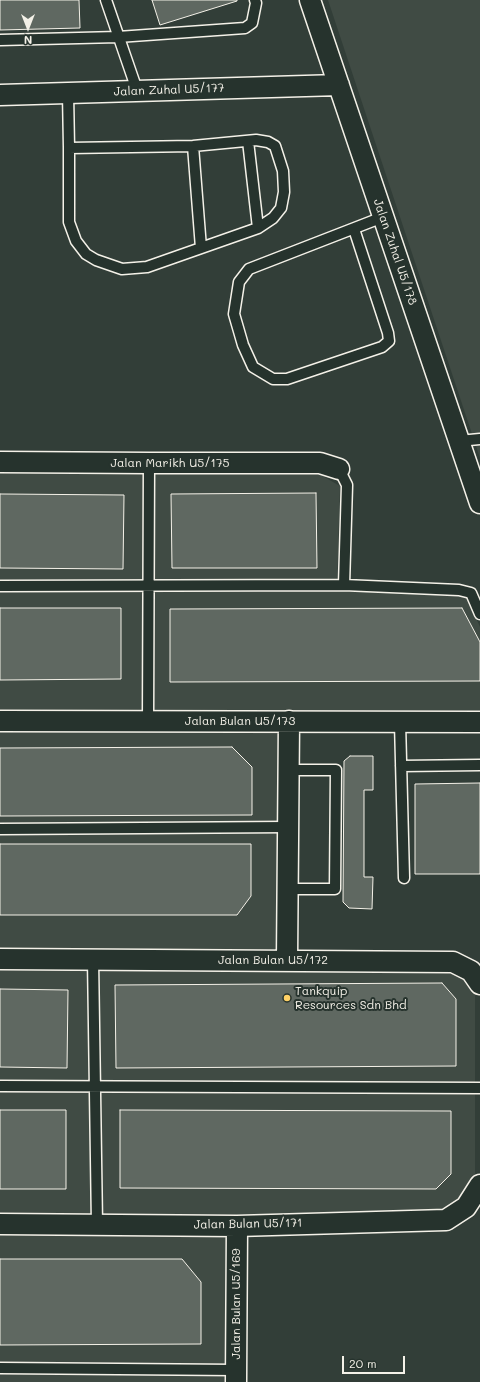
<!DOCTYPE html>
<html>
<head>
<meta charset="utf-8">
<style>
	body { margin:0 }
	#map { position:relative; width:480px; height:1382px; overflow:hidden; background:#323e38; font-family:Mali,sans-serif }
	canvas { display:block }
	.north { position:absolute; left:8px; top:8px; width:40px; height:40px; -webkit-text-stroke:3px #26332d; paint-order:stroke; rotate:180deg; font-size:11px; font-weight:700; line-height:16px; text-align:center; color:#f4f1e8 }
	.north::after { content:''; display:block; margin:auto; width:14px; height:18px; background:#f4f1e8; clip-path:polygon(50% 0,100% 100%,50% 72%,0 100%) }
	.scale { position:absolute; left:342px; top:1356px; width:63px; height:18px; box-sizing:border-box; border:2px solid #f4f1e8; border-top:0; padding-left:5px; font-size:12px; line-height:14px; white-space:nowrap; color:#f4f1e8; -webkit-text-stroke:3px #26332d; paint-order:stroke }
</style>
</head>
<body>
<div id="map">
<canvas width="480" height="1382"></canvas>
<div class="north">N</div>
<div class="scale">20 m</div>
</div>
<script>
const context = document.querySelector('canvas').getContext('2d');
context.lineJoin = 'round';
function fill(path, color) { context.fillStyle = color; context.fill(path, 'evenodd'); }
const poly = rows => new Path2D(rows.map(r => 'M' + r).join(''));
function trace(path, color, width, dash) { context.strokeStyle = color; context.lineWidth = width; context.lineCap = dash ? 'butt' : 'round'; context.setLineDash(dash || []); context.stroke(path); }
function write(font, color, halo, rows, align = 'center') {
  context.font = font + ' Mali,sans-serif'; context.lineWidth = 4; context.setLineDash([]); context.textBaseline = 'middle'; context.strokeStyle = halo; context.fillStyle = color; for (const [text, x, y, turn = 0] of rows) {
    context.save(); context.translate(x, y); context.rotate((+turn || 0) * Math.PI / 180); context.textAlign = isNaN(turn) ? turn : align; if (halo) context.strokeText(text, 0, 0); context.fillText(text, 0, 0); context.restore();
  }
}
fill(poly([
	[328,0,480,0,480,458],
	[0,471,319,474,340,486,337,591,451,594,467,598,480,627,480,714,283,714,279,967,449,969,464,978,475,989,475,1178,461,1199,444,1211,229,1219,224,1382,0,1382]
]), '#404b44');
const building = poly([
	[0,0,79,0,80,28,0,30,0,0],
	[152,0,237,0,237,1,160,25,152,0],
	[316,493,317,568,172,568,171,494,316,493],
	[0,494,124,495,123,569,0,568,0,494],
	[0,608,121,608,121,679,0,680,0,608],
	[462,608,480,642,480,681,170,682,170,609,462,608],
	[232,747,252,767,252,815,0,816,0,748,232,747],
	[350,756,373,756,373,790,364,790,364,877,373,877,372,909,349,908,343,902,344,761,350,756],
	[480,783,480,874,415,874,415,784,480,783],
	[0,844,251,844,251,896,237,915,0,915,0,844],
	[442,983,456,999,456,1066,116,1068,115,985,442,983],
	[0,989,68,990,67,1068,0,1067,0,989],
	[0,1110,66,1110,66,1189,0,1189,0,1110],
	[120,1110,451,1111,451,1174,436,1189,120,1188,120,1110],
	[0,1259,182,1259,201,1282,201,1344,0,1345,0,1259]
]);
fill(building, '#5f6861');
trace(building, '#f4f1e8', 1);
const service = poly([
	[106,0,137,90],
	[0,40,118,37,245,28,252,23,256,3,255,0],
	[68,93,69,148,69,222,76,241,86,254,96,260,122,269,147,267,258,228,273,218,281,208,284,192,283,171,275,146,268,142,256,140,193,146,69,148],
	[248,141,258,228],
	[193,146,201,248],
	[354,229,388,333,389,341,382,347,287,379,273,379,253,367,243,345,234,314,239,282,249,269,383,217],
	[459,441,480,439],
	[339,469,347,485,344,585],
	[0,586,344,585,459,590,471,593,480,614],
	[148,721,149,463],
	[400,722,404,878],
	[401,766,480,765],
	[0,829,288,827],
	[287,889,335,889,336,770,289,770],
	[93,959,97,1225],
	[0,1086,480,1088],
	[0,1368,236,1370]
]);
const minor = poly([
	[310,0,480,503],
	[0,95,339,85],
	[0,462,149,463,320,463,339,469],
	[0,721,480,722],
	[0,959,453,962,471,971,480,984],
	[287,960,289,721],
	[0,1224,237,1226,446,1220,466,1207,480,1185],
	[236,1382,237,1226]
]);
trace(service, '#f4f1e8', 13);
trace(minor, '#f4f1e8', 23);
trace(service, '#26332d', 10);
trace(minor, '#26332d', 20);
for (const [x, y, r, color] of [
	[287,998,4,"#ffd166"]
]) { const dot = new Path2D(); dot.arc(x, y, r, 0, 2 * Math.PI); context.fillStyle = color; context.fill(dot); trace(dot, '#26332d', 1.5); }
write('12px', '#f4f1e8', '#26332d', [
	["Jalan Zuhal U5/177",169,90,-2],
	["Jalan Zuhal U5/178",395,252,71],
	["Jalan Marikh U5/175",170,463],
	["Jalan Bulan U5/173",240,721],
	["Jalan Bulan U5/172",273,960],
	["Jalan Bulan U5/171",248,1224,-1],
	["Jalan Bulan U5/169",236,1304,-90]
]);
write('12px', '#f4f1e8', '#26332d', [
	["Tankquip",295,991],
	["Resources Sdn Bhd",295,1005]
], 'left');
</script>
</body>
</html>
